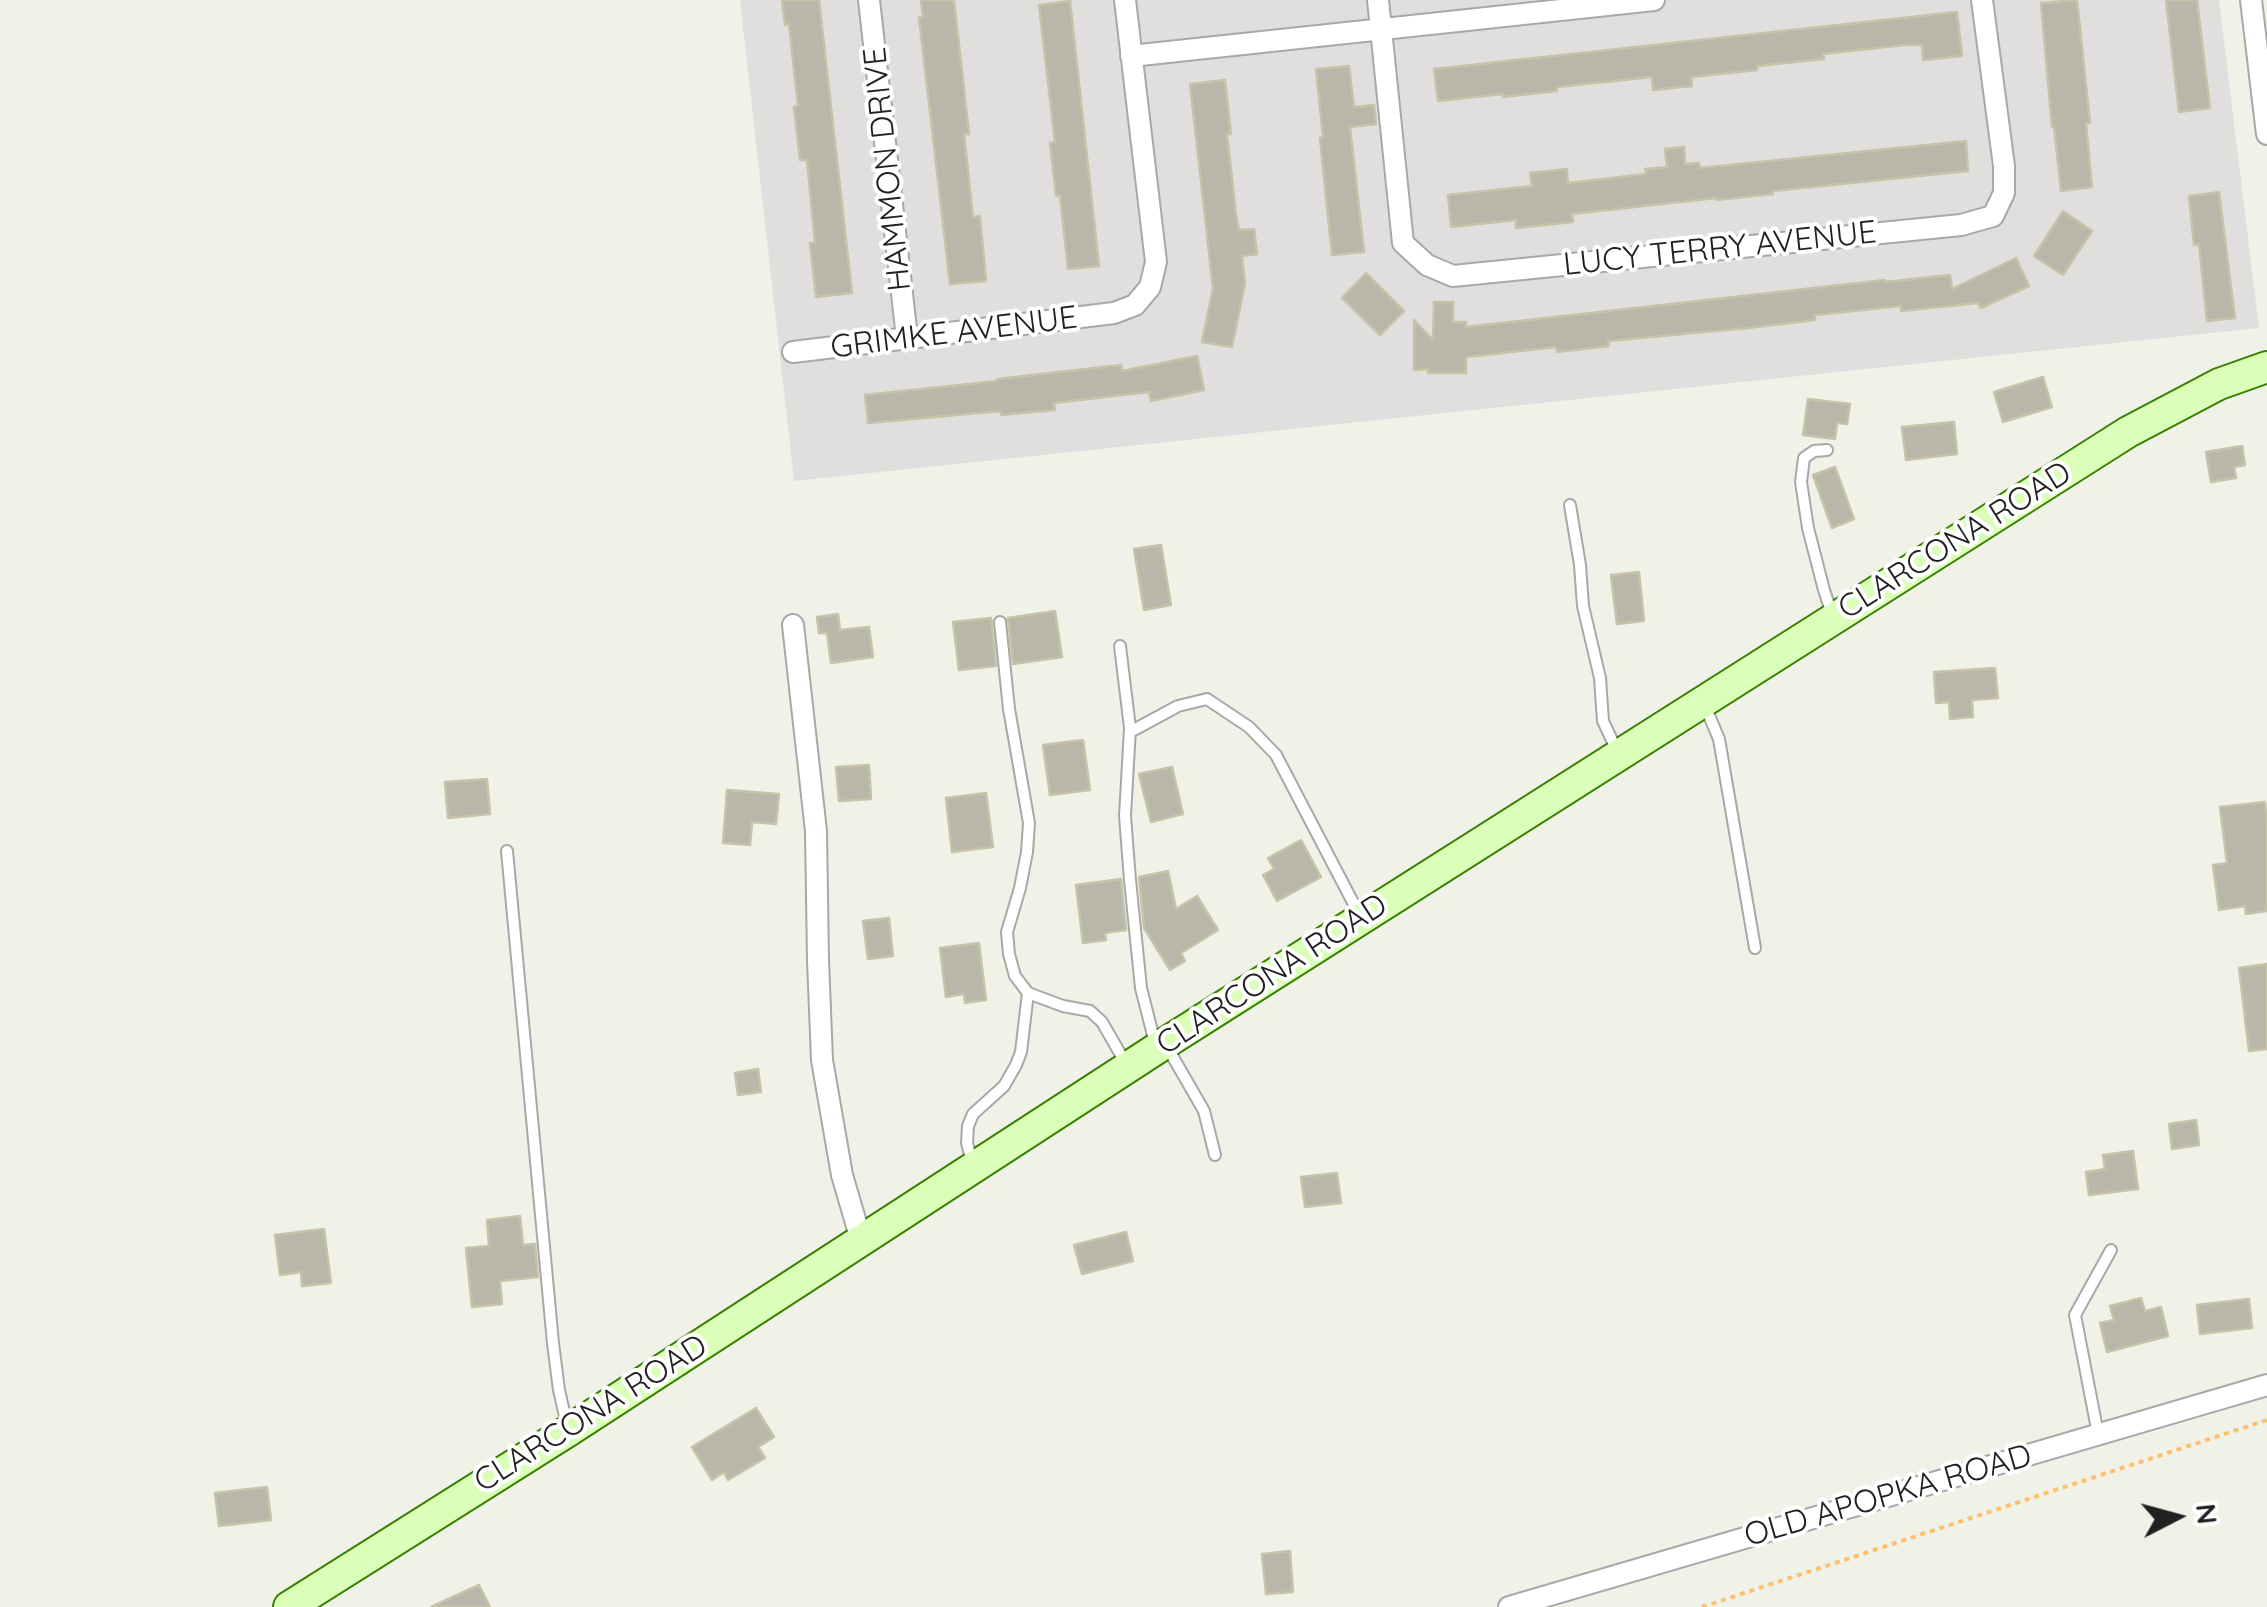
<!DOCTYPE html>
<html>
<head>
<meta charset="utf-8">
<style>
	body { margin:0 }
	#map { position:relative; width:2267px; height:1607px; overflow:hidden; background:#f1f2e7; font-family:Quicksand,sans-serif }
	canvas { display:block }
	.north { position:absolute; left:2127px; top:1467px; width:100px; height:100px; -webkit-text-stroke:8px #fff; paint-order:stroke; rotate:84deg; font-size:28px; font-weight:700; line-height:40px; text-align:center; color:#212121 }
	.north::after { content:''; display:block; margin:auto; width:35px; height:45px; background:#212121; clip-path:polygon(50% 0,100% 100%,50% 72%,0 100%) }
</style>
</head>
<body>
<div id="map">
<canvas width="2267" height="1607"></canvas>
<div class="north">N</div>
</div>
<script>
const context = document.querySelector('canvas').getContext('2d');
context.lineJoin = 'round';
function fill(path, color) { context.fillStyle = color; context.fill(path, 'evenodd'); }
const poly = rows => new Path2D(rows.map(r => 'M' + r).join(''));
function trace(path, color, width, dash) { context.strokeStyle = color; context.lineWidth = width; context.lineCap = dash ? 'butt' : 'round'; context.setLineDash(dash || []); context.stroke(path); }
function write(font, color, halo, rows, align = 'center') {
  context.font = font + ' Quicksand,sans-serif'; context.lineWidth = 8; context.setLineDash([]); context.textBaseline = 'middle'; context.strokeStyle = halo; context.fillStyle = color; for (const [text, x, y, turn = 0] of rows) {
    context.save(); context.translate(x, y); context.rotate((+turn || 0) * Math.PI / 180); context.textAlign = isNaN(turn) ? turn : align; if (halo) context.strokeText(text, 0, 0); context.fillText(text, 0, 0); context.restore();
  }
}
fill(poly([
	[740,0,2219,0,2259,328,794,481]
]), '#e0dfde');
const building = poly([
	[782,0,819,0,852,293,816,297,810,243,815,243,807,160,800,160,794,107,798,106,789,24,785,25,782,0],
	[921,0,954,0,969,134,964,134,973,217,980,216,986,281,950,284,919,17,923,17,921,0],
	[2077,0,2090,123,2086,123,2092,187,2061,191,2054,126,2052,127,2041,3,2077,0],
	[2166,0,2197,0,2210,108,2179,112,2166,0],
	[1070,1,1099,266,1068,269,1060,195,1056,196,1050,143,1055,142,1039,5,1070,1],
	[1957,12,1962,56,1923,60,1922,45,1904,45,1823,54,1824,59,1757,66,1757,70,1691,77,1692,86,1653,90,1652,77,1557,87,1557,91,1503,97,1503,94,1438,101,1434,69,1957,12],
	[1349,66,1354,107,1374,105,1376,124,1350,127,1364,252,1332,255,1320,138,1323,137,1316,69,1349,66],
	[1225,80,1231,134,1227,134,1236,215,1239,230,1254,229,1257,254,1242,256,1245,283,1232,347,1202,342,1213,288,1190,84,1225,80],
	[1966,141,1968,171,1773,191,1773,194,1717,200,1716,198,1572,214,1573,222,1516,228,1516,220,1451,227,1448,195,1532,186,1530,173,1567,169,1568,183,1646,174,1645,169,1667,167,1665,149,1684,147,1685,164,1699,163,1700,168,1966,141],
	[2219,192,2235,318,2207,321,2199,244,2194,245,2189,196,2219,192],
	[2063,211,2092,231,2063,275,2034,256,2063,211],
	[2016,258,2029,286,1981,308,1978,303,1901,311,1901,306,1815,315,1815,320,1748,328,1608,341,1609,346,1557,352,1556,347,1466,357,1466,373,1428,373,1428,369,1414,370,1414,320,1433,340,1434,302,1453,302,1453,322,1466,322,1466,327,1885,280,1885,282,1950,275,1952,289,2016,258],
	[1366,273,1404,311,1380,335,1342,298,1366,273],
	[1197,356,1204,390,1151,401,1149,392,1054,403,1055,410,1001,415,1001,411,868,423,865,395,997,381,997,379,1121,365,1122,371,1197,356],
	[2043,377,2052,407,2003,422,1994,392,2043,377],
	[1808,399,1850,404,1847,424,1837,423,1835,439,1803,435,1808,399],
	[1954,422,1957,454,1906,460,1902,427,1954,422],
	[2242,446,2245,465,2234,467,2236,478,2211,482,2206,452,2242,446],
	[1835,467,1854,519,1832,528,1813,475,1835,467],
	[1161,545,1171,605,1144,610,1134,549,1161,545],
	[1639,572,1644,621,1617,624,1611,575,1639,572],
	[1055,611,1062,657,1013,664,1008,618,1055,611],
	[838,614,840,630,869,627,873,657,831,663,827,633,819,633,817,617,838,614],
	[991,618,996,666,959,670,953,622,991,618],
	[1995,668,1998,698,1972,700,1973,717,1950,719,1949,702,1936,703,1934,672,1995,668],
	[1083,740,1090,790,1050,795,1043,745,1083,740],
	[869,765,871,799,839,801,836,767,869,765],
	[1172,767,1183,814,1151,822,1139,774,1172,767],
	[487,779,490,814,448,818,445,782,487,779],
	[727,790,779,794,776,824,752,822,750,845,723,843,727,790],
	[986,793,993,847,952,852,946,798,986,793],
	[2265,802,2267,822,2267,911,2246,914,2245,906,2219,910,2213,865,2227,863,2220,807,2265,802],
	[1301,840,1321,877,1277,901,1263,875,1274,869,1268,858,1301,840],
	[1168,871,1176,909,1197,896,1218,930,1181,953,1185,961,1170,970,1144,928,1139,877,1168,871],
	[1121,879,1126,930,1105,933,1106,940,1083,943,1076,885,1121,879],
	[889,918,893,956,868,959,863,921,889,918],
	[979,943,986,1000,965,1003,964,994,946,997,940,948,979,943],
	[2267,964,2267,1049,2249,1051,2239,968,2267,964],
	[758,1069,761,1092,738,1095,735,1073,758,1069],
	[2196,1120,2199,1145,2172,1149,2169,1124,2196,1120],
	[2133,1151,2138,1189,2089,1195,2086,1172,2105,1169,2103,1155,2133,1151],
	[1337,1173,1341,1203,1305,1207,1301,1177,1337,1173],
	[520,1216,523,1245,535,1244,538,1277,500,1281,502,1304,472,1307,466,1248,489,1246,487,1220,520,1216],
	[324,1229,331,1283,302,1286,301,1272,280,1275,275,1235,324,1229],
	[1126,1232,1133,1261,1082,1274,1074,1245,1126,1232],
	[2141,1298,2145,1311,2161,1307,2168,1336,2107,1352,2100,1323,2114,1320,2110,1306,2141,1298],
	[2249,1299,2252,1328,2200,1334,2197,1305,2249,1299],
	[756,1408,774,1437,758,1447,765,1458,728,1480,724,1472,712,1480,692,1447,756,1408],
	[267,1487,271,1520,219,1526,215,1493,267,1487],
	[1290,1551,1293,1592,1266,1594,1262,1554,1290,1551],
	[479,1585,490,1607,431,1607,479,1585]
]);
fill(building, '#b9b7a9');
trace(building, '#c6c3a8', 2.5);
const service = poly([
	[1827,450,1814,451,1804,458,1801,482,1808,528,1824,590,1833,617],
	[1570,505,1580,565,1583,606,1600,678,1603,721,1618,753],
	[1000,622,1009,709,1029,823,1027,852,1020,888,1007,932,1009,954,1015,976,1028,993,1063,1006,1090,1011,1102,1022,1125,1062],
	[1120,646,1130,728,1125,816,1130,880,1141,988,1155,1043],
	[1705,706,1719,739,1755,948],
	[1130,732,1178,706,1207,699,1249,727,1276,755,1359,914],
	[507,851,553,1343,559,1390,567,1425],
	[1166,1045,1204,1111,1215,1155],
	[972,1162,967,1143,968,1126,973,1114,1004,1086,1016,1065,1021,1052,1028,993],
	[2098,1434,2075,1315,2111,1250]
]);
const minor = poly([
	[869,0,907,338],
	[1378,0,1403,243,1427,265,1453,276,1961,225,1993,216,2004,193,2004,166,1982,0],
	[2251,0,2267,134],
	[1131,56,1654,0],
	[793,352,1114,313,1135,305,1150,287,1156,262,1125,0],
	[793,625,816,831,818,960,822,1060,842,1175,861,1240],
	[1509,1607,2267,1385]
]);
const secondary = poly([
	[289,1607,568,1431,1156,1049,2128,432,2219,384,2267,367]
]);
trace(service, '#a8a8a8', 14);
trace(minor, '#a8a8a8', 24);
trace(secondary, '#388100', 34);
trace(poly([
	[1702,1607,2267,1420]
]), '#ffbf6c', 4, [5, 5]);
trace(service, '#fff', 10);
trace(minor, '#fff', 20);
trace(secondary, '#dbffb9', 30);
write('32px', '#212121', '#fff', [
	["HAMMON DRIVE",888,169,-96],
	["LUCY TERRY AVENUE",1720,249,-6],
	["GRIMKE AVENUE",954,333,-7],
	["CLARCONA ROAD",1955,541,-32],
	["CLARCONA ROAD",1272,975,-33],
	["CLARCONA ROAD",591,1414,-32],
	["OLD APOPKA ROAD",1888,1496,-16]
]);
</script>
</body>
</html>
